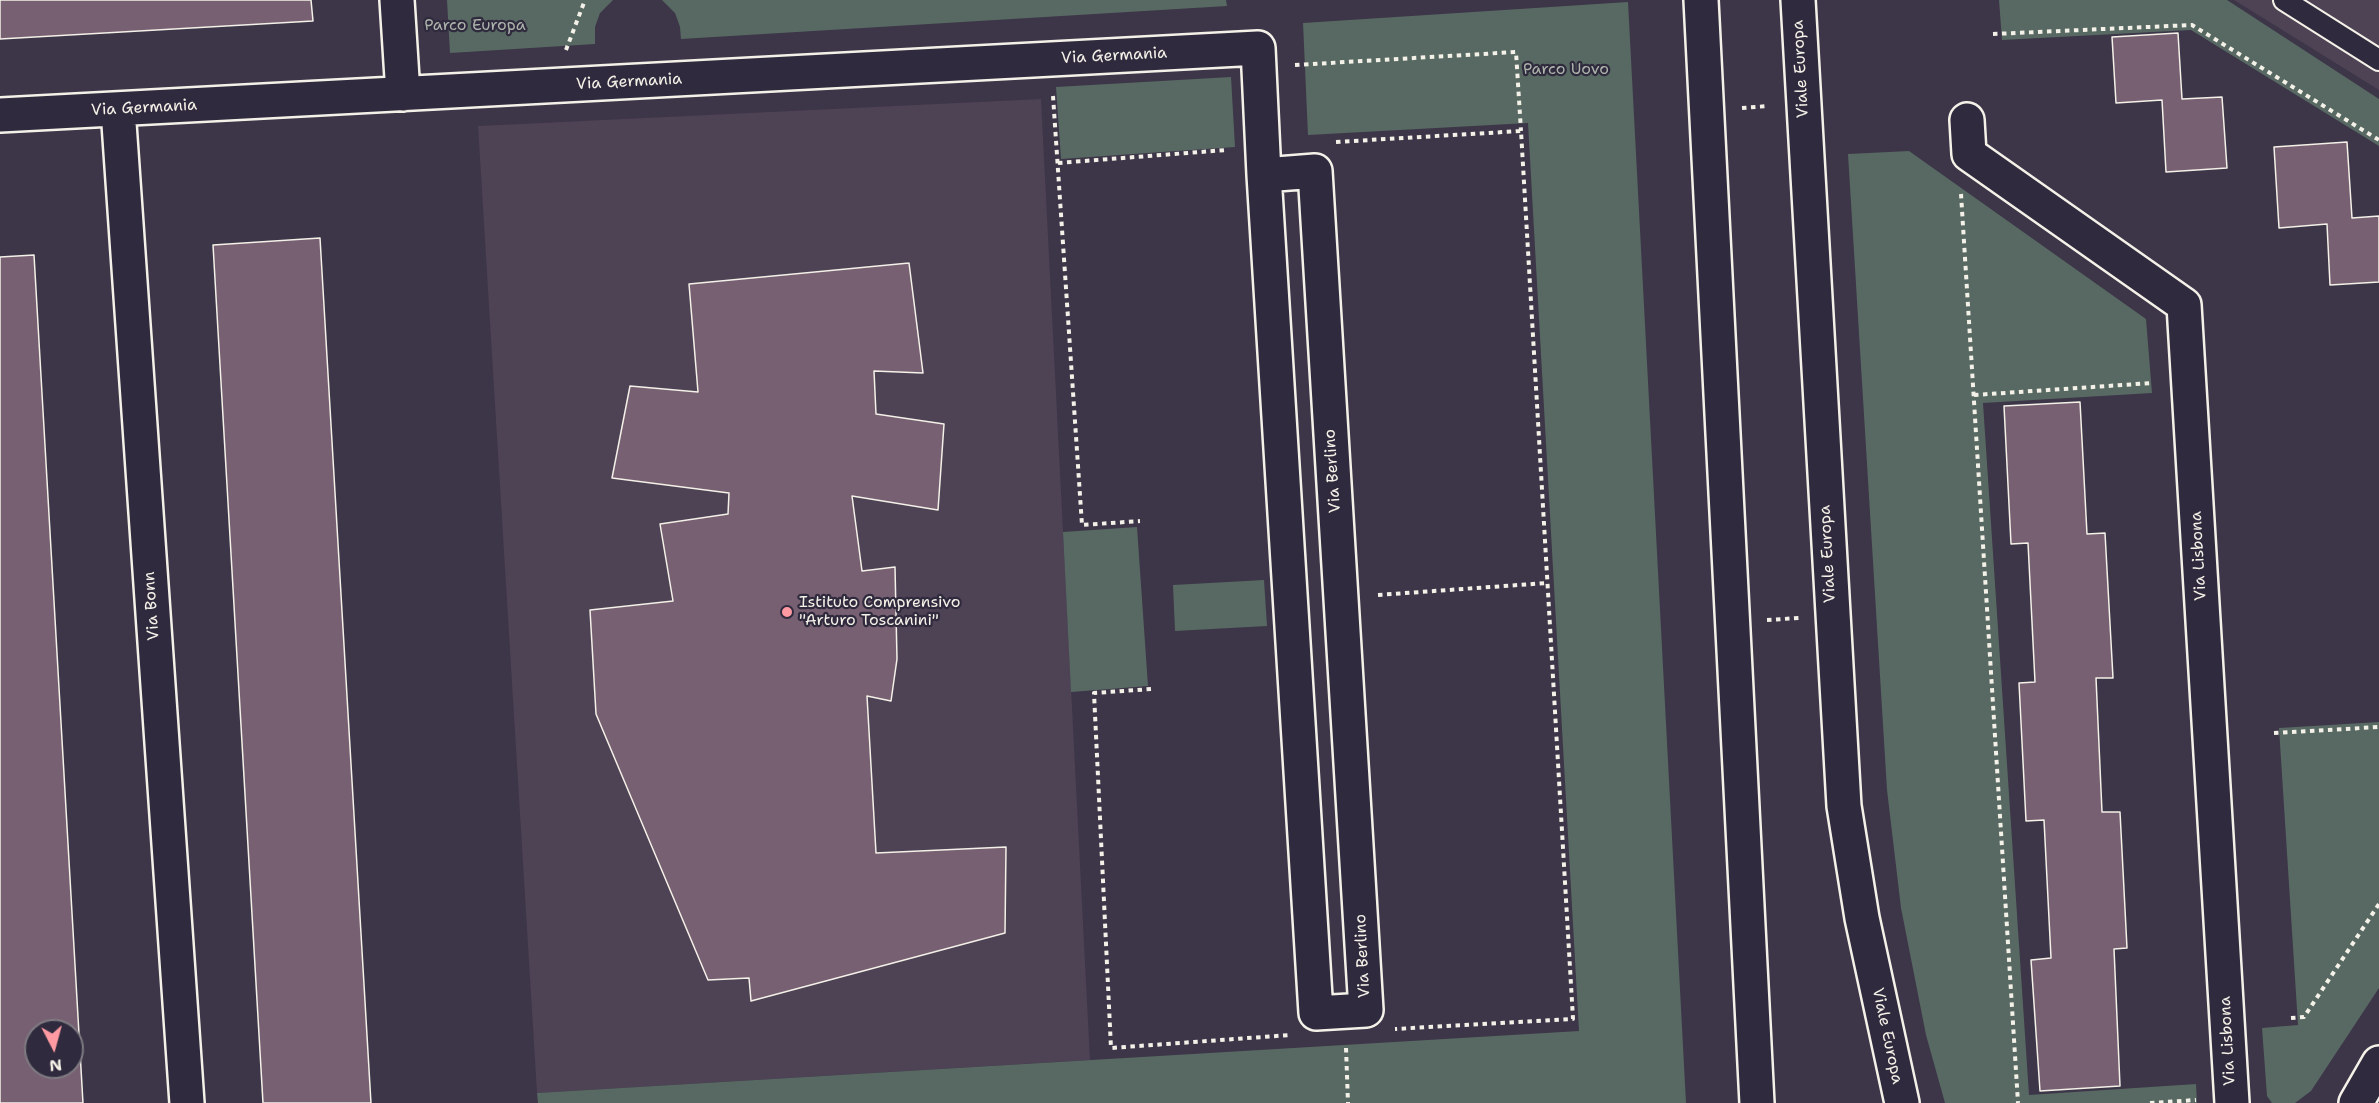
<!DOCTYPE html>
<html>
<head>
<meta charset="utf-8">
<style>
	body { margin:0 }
	#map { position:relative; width:2379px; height:1103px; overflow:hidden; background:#3d3548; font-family:"Shantell Sans",sans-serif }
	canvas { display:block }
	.north { position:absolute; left:24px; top:1019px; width:60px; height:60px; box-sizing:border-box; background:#2f2a3d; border:2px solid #7e7a81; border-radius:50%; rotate:174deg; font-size:16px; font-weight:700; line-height:24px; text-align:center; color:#f4f1e8 }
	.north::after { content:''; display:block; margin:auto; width:21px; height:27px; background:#ff9aa2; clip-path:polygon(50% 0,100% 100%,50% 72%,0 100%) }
</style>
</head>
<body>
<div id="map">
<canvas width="2379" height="1103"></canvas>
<div class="north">N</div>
</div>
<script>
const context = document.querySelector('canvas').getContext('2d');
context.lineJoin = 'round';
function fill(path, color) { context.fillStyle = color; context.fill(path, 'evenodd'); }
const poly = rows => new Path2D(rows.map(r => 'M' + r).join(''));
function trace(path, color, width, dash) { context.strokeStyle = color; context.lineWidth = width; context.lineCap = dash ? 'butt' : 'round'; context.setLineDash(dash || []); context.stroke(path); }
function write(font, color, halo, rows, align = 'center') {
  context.font = font + ' "Shantell Sans",sans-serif'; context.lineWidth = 4.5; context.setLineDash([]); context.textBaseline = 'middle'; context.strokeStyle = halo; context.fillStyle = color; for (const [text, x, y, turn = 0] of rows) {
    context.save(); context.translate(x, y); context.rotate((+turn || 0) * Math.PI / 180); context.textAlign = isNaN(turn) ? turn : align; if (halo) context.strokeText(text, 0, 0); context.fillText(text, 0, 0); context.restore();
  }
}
fill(poly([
	[2234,0,2379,0,2379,90],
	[1041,99,1090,1060,537,1093,478,126]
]), '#4e4255');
fill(poly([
	[447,0,613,0,600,13,595,27,595,44,450,53],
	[662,0,1226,0,1227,6,681,39,680,27,675,13],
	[1999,0,2227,0,2379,99,2379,146,2191,30,2002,40],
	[1628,2,1686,1103,538,1103,537,1093,1579,1031,1528,123,1308,135,1303,23],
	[1231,77,1235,147,1061,159,1056,87],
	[1909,151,2146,319,2152,393,1983,403,2029,1095,2196,1084,2197,1103,1945,1103,1926,1035,1901,908,1887,790,1848,154],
	[1137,527,1148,686,1071,692,1063,532],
	[1264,580,1267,626,1175,631,1173,585],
	[2379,722,2379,988,2311,1091,2295,1103,2272,1103,2267,1096,2262,1028,2298,1025,2279,728]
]), '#576962');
const building = poly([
	[0,0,311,0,313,21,0,39,0,0],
	[2178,33,2182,99,2222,97,2227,168,2166,172,2162,100,2116,103,2112,37,2178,33],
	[2347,142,2352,218,2379,216,2379,282,2330,285,2327,224,2279,228,2274,147,2347,142],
	[320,238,371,1103,263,1103,213,245,320,238],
	[34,255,83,1103,0,1103,0,257,34,255],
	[36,1031,72,1031,72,1067,36,1067,36,1031],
	[909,263,923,373,874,371,876,414,944,424,938,510,852,496,862,571,895,567,897,659,891,701,867,696,876,853,1006,847,1005,933,751,1001,749,978,708,980,596,714,590,610,673,601,660,524,728,514,729,493,612,478,630,386,698,392,689,284,909,263],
	[2080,402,2087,534,2105,533,2113,678,2096,678,2102,812,2120,812,2127,948,2114,949,2120,1086,2040,1091,2031,960,2051,958,2044,820,2026,821,2019,683,2035,682,2028,543,2011,544,2004,406,2080,402]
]);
fill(building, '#776072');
trace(building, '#f4f1e8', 1.5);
const service = poly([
	[2284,0,2379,60]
]);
const minor = poly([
	[397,0,403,94],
	[1701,0,1757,1103],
	[1798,0,1844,806,1862,918,1902,1103],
	[118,109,187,1103],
	[0,115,1258,48,1264,175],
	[1967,120,1969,154,2184,305,2232,1103],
	[1315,171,1366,1010,1316,1013,1264,175,1315,171],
	[2356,1103,2379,1063]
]);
trace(service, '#f4f1e8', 24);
trace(minor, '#f4f1e8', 38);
trace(poly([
	[1993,34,2192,25,2379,140],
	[566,50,585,0],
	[1295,65,1516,52,1521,131],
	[1053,96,1082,525,1140,521],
	[1742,108,1768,106],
	[1336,142,1521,131,1573,1019,1395,1029],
	[1058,163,1226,150],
	[1961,194,2018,1103],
	[1974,395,2152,383],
	[1378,595,1547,583],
	[1767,620,1799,618],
	[1151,689,1094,693,1111,1048,1290,1035],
	[2274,733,2379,727],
	[2291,1018,2304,1017,2379,904],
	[1346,1048,1348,1103],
	[2150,1103,2196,1100]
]), '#f4f1e8', 4, [4.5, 4.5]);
trace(service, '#2f2a3d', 20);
trace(minor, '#2f2a3d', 33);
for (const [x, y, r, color] of [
	[787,612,6,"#ff9aa2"]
]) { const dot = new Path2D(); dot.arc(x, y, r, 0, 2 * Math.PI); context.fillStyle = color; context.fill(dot); trace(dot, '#2f2a3d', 2); }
write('16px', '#adb4ac', '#2f2a3d', [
	["Parco Europa",475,26],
	["Parco Uovo",1566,70]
]);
write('16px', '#f4f1e8', '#2f2a3d', [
	["Via Germania",1114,56,-3],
	["Viale Europa",1801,69,-93],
	["Via Germania",629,82,-3],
	["Via Germania",144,108,-3],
	["Via Berlino",1333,471,-94],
	["Viale Europa",1828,554,-93],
	["Via Lisbona",2199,556,-93],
	["Via Bonn",152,606,-94],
	["Via Berlino",1363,956,-93],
	["Viale Europa",1887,1036,78],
	["Via Lisbona",2228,1041,-93]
]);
write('16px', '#f4f1e8', '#2f2a3d', [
	["Istituto Comprensivo",799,603],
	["\"Arturo Toscanini\"",799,621]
], 'left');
</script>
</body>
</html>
